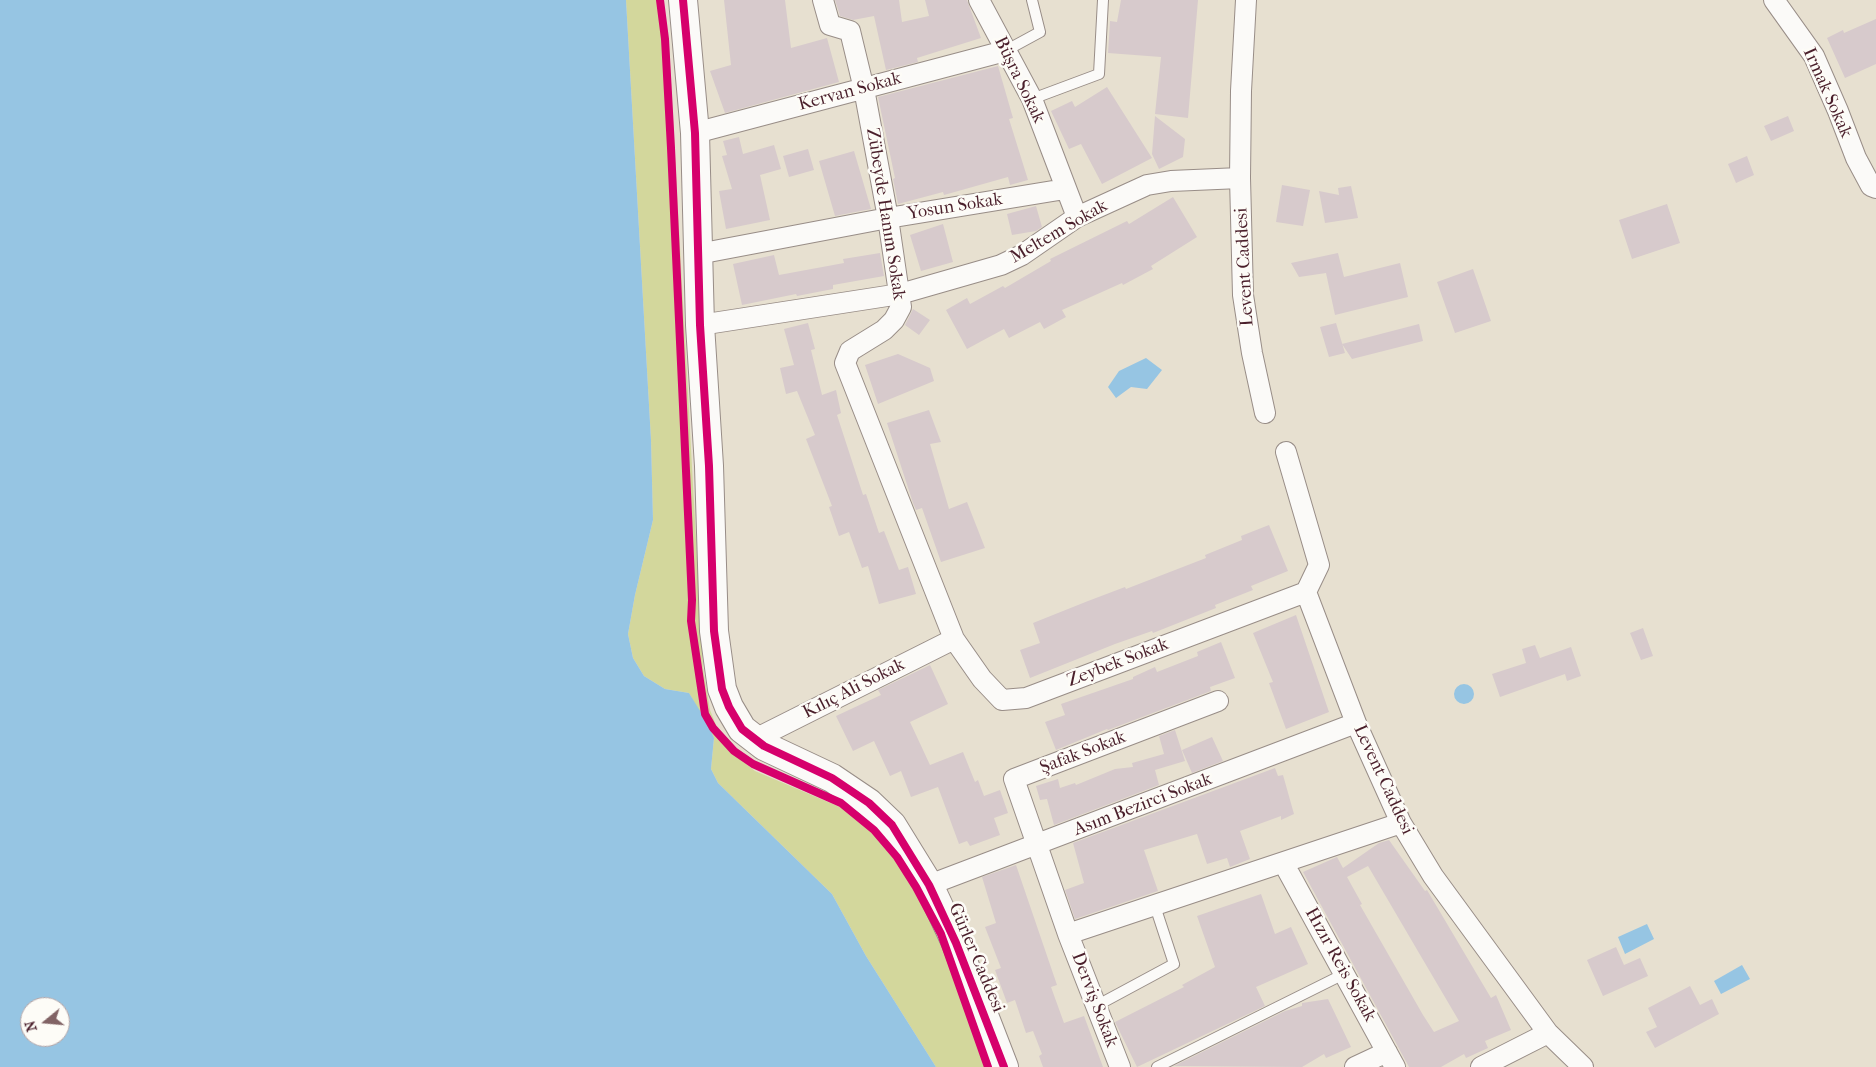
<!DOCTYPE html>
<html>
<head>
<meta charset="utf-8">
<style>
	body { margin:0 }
	#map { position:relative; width:1876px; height:1067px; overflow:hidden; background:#e7e0d0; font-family:"IM FELL French Canon",serif }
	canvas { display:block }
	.north { position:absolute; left:20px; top:997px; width:50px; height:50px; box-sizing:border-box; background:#fdfcf7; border:1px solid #b5a4a5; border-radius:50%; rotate:253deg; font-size:14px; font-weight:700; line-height:20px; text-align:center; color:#4a1f2b }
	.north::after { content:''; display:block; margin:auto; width:18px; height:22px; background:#816365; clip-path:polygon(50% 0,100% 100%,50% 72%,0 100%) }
</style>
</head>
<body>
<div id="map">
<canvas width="1876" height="1067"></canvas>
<div class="north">N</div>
</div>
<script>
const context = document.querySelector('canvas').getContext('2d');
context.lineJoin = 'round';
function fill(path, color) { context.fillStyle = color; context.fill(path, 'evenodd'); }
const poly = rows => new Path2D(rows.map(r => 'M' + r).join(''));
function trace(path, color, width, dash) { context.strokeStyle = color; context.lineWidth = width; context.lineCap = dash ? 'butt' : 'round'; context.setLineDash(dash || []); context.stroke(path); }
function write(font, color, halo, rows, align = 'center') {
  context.font = font + ' "IM FELL French Canon",serif'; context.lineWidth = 5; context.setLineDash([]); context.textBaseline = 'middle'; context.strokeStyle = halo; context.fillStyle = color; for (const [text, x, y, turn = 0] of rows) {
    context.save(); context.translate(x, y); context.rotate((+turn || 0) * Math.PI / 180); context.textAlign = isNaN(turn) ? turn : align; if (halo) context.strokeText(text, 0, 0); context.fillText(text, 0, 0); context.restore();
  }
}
fill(poly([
	[626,0,663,0,669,45,703,668,710,710,720,735,731,752,755,771,854,813,875,830,921,889,992,1067,936,1067,866,956,832,894,718,783,711,769,714,738,689,693,665,689,644,676,633,658,628,634,635,595,653,520,651,440]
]), '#d3d79c');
fill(poly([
	[0,0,626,0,651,440,653,520,635,595,628,634,633,658,644,676,665,689,689,693,707,722,714,738,711,769,718,783,832,894,866,956,936,1067,0,1067],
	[30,1007,60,1007,60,1037,30,1037],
	[1146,358,1162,370,1147,389,1131,387,1116,398,1108,387,1119,371],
	'1454 694a10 10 0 1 1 20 0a10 10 0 1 1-20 0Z',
	[1647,924,1654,939,1625,954,1618,937],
	[1742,965,1750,979,1721,994,1714,981]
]), '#96c5e3');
fill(poly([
	[724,0,785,0,791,48,827,38,839,82,725,113,710,71,731,65],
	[835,0,899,0,902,22,929,16,925,0,967,0,981,38,917,58,918,62,886,70,874,16,853,20,840,16],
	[1121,0,1198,0,1188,118,1155,114,1161,57,1108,53,1110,21,1117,22],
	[1876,19,1876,64,1845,78,1827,38,1843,30,1844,33],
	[998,66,1013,118,1009,119,1028,180,1010,185,1008,177,944,195,943,192,898,204,893,179,895,178,878,97],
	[1107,87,1152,158,1102,184,1081,144,1069,149,1051,111,1072,101,1075,107],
	[1155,116,1185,139,1183,157,1159,169,1152,154],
	[1788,116,1794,131,1771,141,1764,126],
	[739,137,743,154,774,145,781,169,760,175,770,220,726,229,719,191,732,189,722,156,727,155,723,141],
	[808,149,814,170,789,177,783,156],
	[854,151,871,209,835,216,819,161],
	[1747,156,1754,175,1736,183,1728,164],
	[1282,185,1310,190,1303,226,1276,222],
	[1351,186,1358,218,1325,223,1319,191,1339,195,1338,188],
	[1173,197,1197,237,1151,266,1153,269,1123,285,1122,283,1062,310,1066,317,1044,329,1040,322,1009,338,1004,329,967,349,946,310,967,298,970,304,1003,286,1005,288,1051,261,1050,259,1127,221,1129,224],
	[1667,204,1680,243,1632,259,1619,220],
	[1036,206,1042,227,1036,231,1012,235,1007,214],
	[943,224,953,262,921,271,910,235],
	[880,253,884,276,833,285,833,289,797,296,796,294,742,305,733,264,774,255,779,275,844,263,843,259],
	[1338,253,1344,277,1400,263,1408,297,1335,315,1326,273,1299,277,1291,263],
	[1473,269,1491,321,1455,333,1437,282],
	[913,309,930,320,919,335,905,325],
	[808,323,815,349,811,350,822,395,836,390,841,413,837,415,863,495,866,494,879,533,884,531,899,570,908,567,916,594,879,604,868,566,862,568,849,532,839,536,829,507,832,506,806,439,815,435,797,391,786,394,780,368,794,365,784,329],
	[1336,323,1345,353,1329,357,1320,327],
	[1419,324,1423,341,1352,359,1342,344],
	[898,354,930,368,934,381,878,404,865,365],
	[929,410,941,442,930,444,949,509,967,502,985,548,941,562,922,508,916,510,913,503,887,423],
	[1269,525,1288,571,1251,586,1253,590,1215,605,1216,608,1153,633,1152,631,1115,644,1030,678,1020,650,1040,643,1033,623,1088,601,1125,587,1126,589,1206,558,1205,555,1242,540,1241,536],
	[1296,615,1329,712,1286,729,1269,683,1273,682,1253,633],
	[1643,628,1653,656,1641,660,1630,633],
	[1221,642,1235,678,1210,687,1211,691,1108,730,1107,729,1056,750,1045,722,1065,715,1061,704,1133,679,1133,677,1155,667,1157,672,1198,656,1197,652],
	[1535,645,1540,658,1571,647,1581,676,1567,681,1565,674,1500,697,1492,674,1526,663,1522,649],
	[930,665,948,704,910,722,930,765,963,752,975,782,978,780,984,796,1000,790,1008,813,994,818,1000,835,970,846,967,841,959,844,938,787,911,797,901,771,890,776,874,741,853,751,836,716,881,695,878,690],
	[1175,730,1185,761,1155,770,1159,785,1054,825,1047,799,1040,800,1036,786,1058,779,1060,788,1075,783,1076,785,1115,769,1133,767,1132,763,1164,754,1159,736],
	[1212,737,1223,761,1192,773,1182,750],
	[1275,768,1278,776,1283,775,1294,814,1281,820,1281,816,1240,831,1250,859,1230,867,1227,858,1207,864,1197,834,1144,850,1158,891,1075,919,1065,890,1084,883,1073,843],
	[1389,840,1425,891,1427,890,1491,998,1496,995,1511,1030,1485,1041,1488,1048,1466,1058,1464,1054,1441,1067,1409,1067,1303,872,1337,857,1343,868,1379,843],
	[1368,866,1419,953,1459,1021,1434,1032,1423,1015,1360,905,1362,904,1347,877],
	[1016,865,1057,985,1051,987,1064,1023,1084,1016,1103,1067,1043,1067,1039,1056,1042,1054,1033,1031,1026,1033,1015,1000,1007,1003,995,970,1001,968,985,927,996,923,982,877],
	[1261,894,1275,934,1291,927,1308,964,1256,987,1265,1006,1137,1067,1115,1022,1184,987,1182,985,1215,967,1197,916],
	[1616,947,1624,965,1640,958,1648,976,1603,996,1587,960],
	[1690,986,1700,1005,1712,999,1719,1014,1655,1048,1646,1032,1657,1027,1648,1008],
	[1328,999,1351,1047,1326,1058,1324,1054,1302,1067,1174,1066,1285,1011,1302,1006,1302,1003]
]), '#d7cacc');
const lane = poly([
	[1005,51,1040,32,1032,0],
	[1032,99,1099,74,1103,0],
	[1096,1006,1174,964,1155,906],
	[1157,1067,1344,974]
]);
const street = poly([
	[823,0,830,25,850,31,864,89,888,218,901,307,894,320,884,330,850,351,845,363,954,639,982,679,1002,700,1026,698,1306,592],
	[979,0,1032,99,1077,217],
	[1246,0,1241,91,1240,178,1243,295,1252,353,1265,413],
	[1774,0,1814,56,1838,111,1856,158,1871,186,1876,188],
	[695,133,1005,51],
	[698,254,888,218,1065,189],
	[700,325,900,294,1001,265,1022,255,1077,217,1147,185,1171,181,1240,178],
	[1286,452,1319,565,1306,592,1356,723,1401,823,1433,876,1548,1033,1583,1067],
	[755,739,954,639],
	[1284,864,1395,1067],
	[929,885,1356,723],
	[1068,934,1401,823],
	[1120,1067,1068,934,1014,779,1218,701],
	[1355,1067,1387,1052],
	[1481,1067,1548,1033]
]);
const secondary = poly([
	[683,0,695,133,700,325,709,466,714,631,722,689,729,707,742,729,764,746,832,778,869,803,892,825,929,885,956,943,1004,1067]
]);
trace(lane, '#988d87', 12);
trace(street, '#988d87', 22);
trace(secondary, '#988d87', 30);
trace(lane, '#fbfaf8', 10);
trace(street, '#fbfaf8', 20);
trace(secondary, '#fbfaf8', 28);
trace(poly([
	[660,0,665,39,671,148,692,600,691,621,705,714,713,728,734,751,753,764,841,803,874,830,897,857,916,887,941,934,988,1067],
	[683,0,695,133,700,325,709,466,714,631,722,689,729,707,742,729,764,746,832,778,869,803,892,825,929,885,956,943,1004,1067]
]), '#d6006c', 8);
write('18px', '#4a1f2b', '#fdfcf7', [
	["Büşra Sokak",1019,80,64],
	["Kervan Sokak",850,92,-15],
	["Irmak Sokak",1827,93,66],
	["Yosun Sokak",955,207,-9],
	["Zübeyde Hanım Sokak",885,214,81],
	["Meltem Sokak",1059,232,-30],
	["Levent Caddesi",1245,267,-93],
	["Zeybek Sokak",1118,663,-21],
	["Kılıç Ali Sokak",854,689,-27],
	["Şafak Sokak",1083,753,-21],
	["Levent Caddesi",1383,780,65],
	["Asım Bezirci Sokak",1143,805,-21],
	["Gürler Caddesi",976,958,67],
	["Hızır Reis Sokak",1340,965,61],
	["Derviş Sokak",1094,1000,69]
]);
</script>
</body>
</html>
